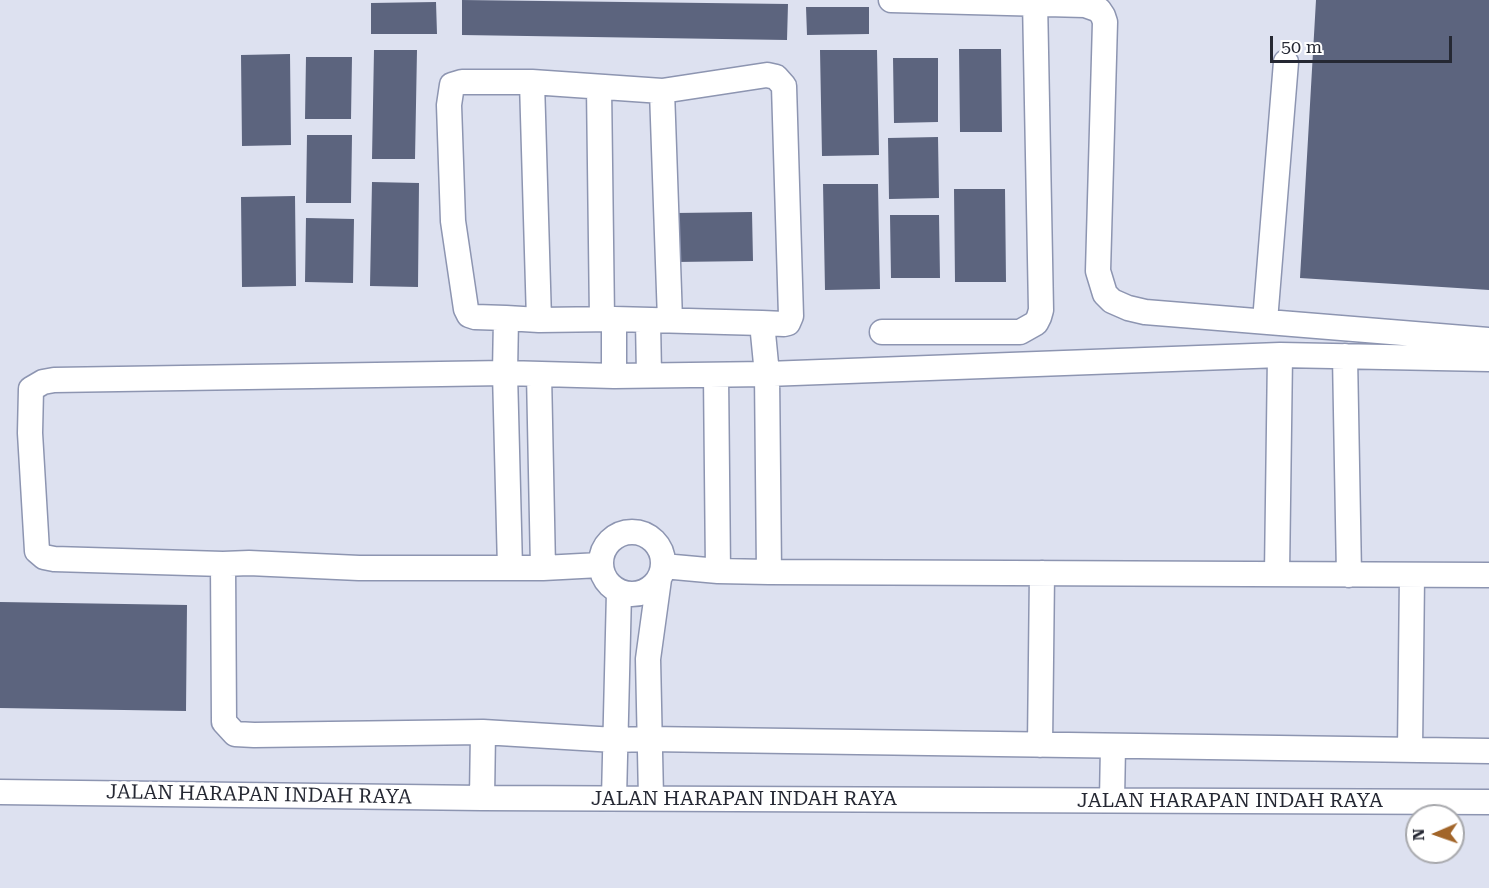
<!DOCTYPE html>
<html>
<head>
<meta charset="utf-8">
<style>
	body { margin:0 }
	#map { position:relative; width:1489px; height:888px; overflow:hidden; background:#eef2fe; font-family:"Roboto Serif",serif }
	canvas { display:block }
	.north { position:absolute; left:1405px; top:804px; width:60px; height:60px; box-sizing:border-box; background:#fff; border:2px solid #a8a9ad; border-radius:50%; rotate:268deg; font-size:16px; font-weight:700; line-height:24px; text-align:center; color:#252833 }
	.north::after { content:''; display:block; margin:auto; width:21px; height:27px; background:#a26529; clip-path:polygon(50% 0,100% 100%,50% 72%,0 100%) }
	.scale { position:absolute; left:1270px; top:36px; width:182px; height:27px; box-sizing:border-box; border:3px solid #252833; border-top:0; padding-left:8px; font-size:18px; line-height:21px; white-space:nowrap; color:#252833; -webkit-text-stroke:4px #fff; paint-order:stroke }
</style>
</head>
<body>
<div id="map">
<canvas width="1489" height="888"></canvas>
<div class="north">N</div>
<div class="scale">50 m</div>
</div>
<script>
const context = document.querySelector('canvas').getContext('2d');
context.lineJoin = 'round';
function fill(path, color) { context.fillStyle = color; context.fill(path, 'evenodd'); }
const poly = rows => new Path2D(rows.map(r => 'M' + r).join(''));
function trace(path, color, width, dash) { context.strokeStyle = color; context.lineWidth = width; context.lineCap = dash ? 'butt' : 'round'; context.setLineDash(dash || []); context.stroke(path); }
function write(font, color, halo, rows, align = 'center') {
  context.font = font + ' "Roboto Serif",serif'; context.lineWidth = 6; context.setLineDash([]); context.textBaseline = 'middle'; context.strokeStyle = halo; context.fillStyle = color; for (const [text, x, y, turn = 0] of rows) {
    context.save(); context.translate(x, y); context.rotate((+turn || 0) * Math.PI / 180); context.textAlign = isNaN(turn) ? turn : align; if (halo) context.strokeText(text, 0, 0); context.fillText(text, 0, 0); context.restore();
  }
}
fill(poly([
	[0,0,1489,0,1489,888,0,888],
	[1417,816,1453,816,1453,852,1417,852]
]), '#dde1f0');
fill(poly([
	[462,0,788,4,787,40,462,35],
	[1316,0,1489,0,1489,290,1300,278],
	[436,2,437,34,371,34,371,3],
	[806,7,869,7,869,34,807,35],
	[959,49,1001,49,1002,132,960,132],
	[374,50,417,50,415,159,372,159],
	[820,50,877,50,879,155,822,156],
	[290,54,291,145,242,146,241,55],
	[306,57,352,57,351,119,305,119],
	[893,58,938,58,938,122,894,123],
	[307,135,352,135,351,203,306,203],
	[938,137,939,198,889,199,888,138],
	[372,182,419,183,418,287,370,286],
	[823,184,878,184,880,289,825,290],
	[954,189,1005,189,1006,282,955,282],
	[295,196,296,286,242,287,241,197],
	[752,212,753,261,675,262,675,213],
	[890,215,939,215,940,278,891,278],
	[306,218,354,219,353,283,305,282],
	[0,602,187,605,186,711,0,708]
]), '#5c647e');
const minor = poly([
	[891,0,1085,5,1099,10,1103,16,1105,22,1098,271,1105,294,1112,301,1128,308,1145,312,1489,340],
	[532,82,539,320],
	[599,87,602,319],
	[662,91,670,320],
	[506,318,475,317,469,315,466,309,453,221,449,105,452,85,462,82,532,82,662,91,767,75,776,77,784,86,791,316,788,323,784,324,762,323],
	[648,321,649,375],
	[1265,321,1286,62],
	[882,332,1020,332,1036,323,1039,317,1041,310,1035,0],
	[1345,356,1349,575],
	[539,374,543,568],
	[716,375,718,571],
	[614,376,614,319],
	'601 563a31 31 0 1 1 62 0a31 31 0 1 1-62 0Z',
	[223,564,54,559,44,557,37,551,30,433,31,389,43,382,54,380,505,373,614,376,767,374,1280,355,1489,359],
	[600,565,543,568,359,568,249,563,223,564,224,722,235,734,254,735,483,732,615,740,648,739,1489,751],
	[663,566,718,571,769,572,1489,575],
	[510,568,505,373,506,318,539,320,614,319,762,323,767,374,769,572],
	[1277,573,1280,355],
	[1040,745,1042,573],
	[1410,750,1412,576],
	[0,792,482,798,1489,802],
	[482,798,483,732],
	[614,798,619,592],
	[651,798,648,659,659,579],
	[1112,800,1113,746]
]);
trace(minor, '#8d95b1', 27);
trace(minor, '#fff', 24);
write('20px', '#252833', '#fff', [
	["JALAN HARAPAN INDAH RAYA",259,795,1],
	["JALAN HARAPAN INDAH RAYA",744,799],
	["JALAN HARAPAN INDAH RAYA",1230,801]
]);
</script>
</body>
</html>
